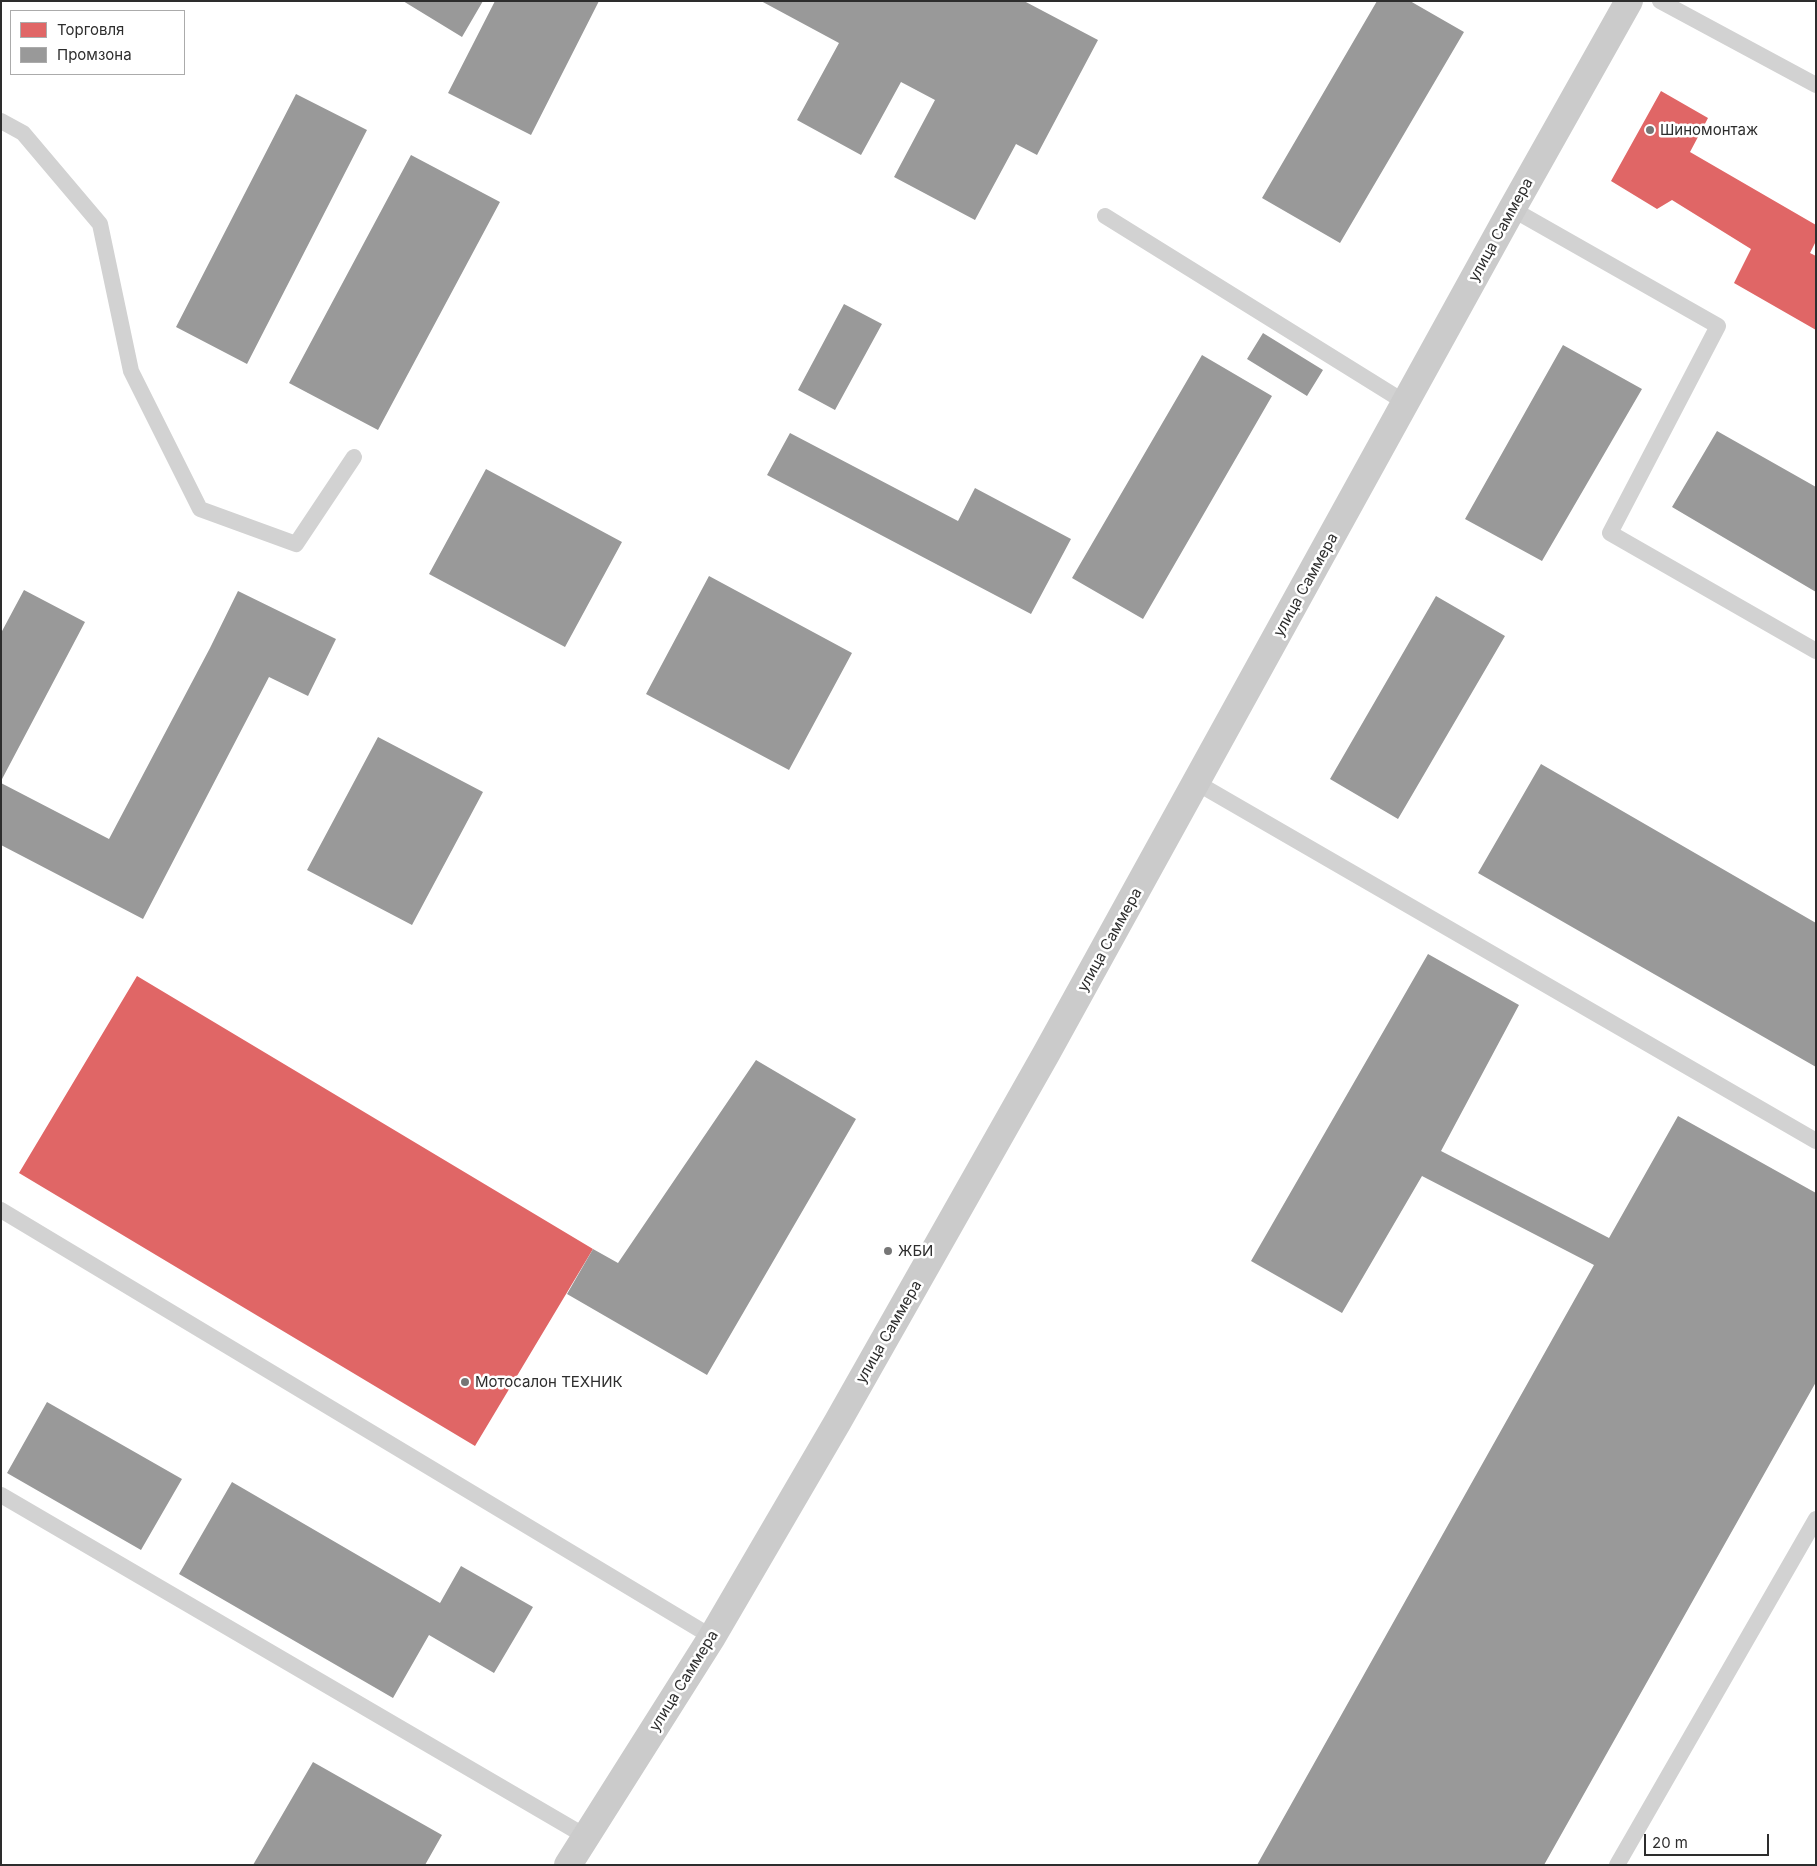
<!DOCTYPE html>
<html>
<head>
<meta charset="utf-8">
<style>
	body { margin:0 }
	#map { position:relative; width:1817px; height:1866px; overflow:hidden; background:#fff; font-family:Inter,sans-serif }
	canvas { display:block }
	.frame { position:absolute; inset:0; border:2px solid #2d2d2d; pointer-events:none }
	.legend { position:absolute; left:10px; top:10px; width:175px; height:65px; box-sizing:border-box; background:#fff; border:1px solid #ababab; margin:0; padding:6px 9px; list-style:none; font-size:15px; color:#2d2d2d }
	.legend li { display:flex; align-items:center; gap:10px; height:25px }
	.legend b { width:25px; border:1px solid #ababab }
	.scale { position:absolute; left:1644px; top:1834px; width:125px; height:22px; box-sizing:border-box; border:2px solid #2d2d2d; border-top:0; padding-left:6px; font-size:15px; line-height:18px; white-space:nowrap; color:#2d2d2d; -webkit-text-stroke:4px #fff; paint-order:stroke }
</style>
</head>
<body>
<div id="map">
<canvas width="1817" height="1866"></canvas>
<div class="frame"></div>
<ul class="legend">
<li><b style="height:14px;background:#e06666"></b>Торговля</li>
<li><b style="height:14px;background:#999"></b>Промзона</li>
</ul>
<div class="scale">20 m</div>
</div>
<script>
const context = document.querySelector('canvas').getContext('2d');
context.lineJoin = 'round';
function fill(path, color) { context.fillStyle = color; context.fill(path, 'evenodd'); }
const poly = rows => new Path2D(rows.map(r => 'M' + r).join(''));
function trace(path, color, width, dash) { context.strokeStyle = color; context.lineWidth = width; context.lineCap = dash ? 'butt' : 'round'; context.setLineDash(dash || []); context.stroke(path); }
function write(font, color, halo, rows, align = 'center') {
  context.font = font + ' Inter,sans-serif'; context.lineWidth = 5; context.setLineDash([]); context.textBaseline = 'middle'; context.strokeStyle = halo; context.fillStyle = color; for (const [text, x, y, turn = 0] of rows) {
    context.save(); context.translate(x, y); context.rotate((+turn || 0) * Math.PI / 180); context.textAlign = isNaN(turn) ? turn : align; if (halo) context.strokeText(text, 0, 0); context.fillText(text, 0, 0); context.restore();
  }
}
fill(poly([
	[1661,91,1708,118,1690,152,1816,225,1816,241,1810,253,1816,256,1816,330,1734,283,1751,249,1672,200,1657,209,1611,181],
	[137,976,593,1249,475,1446,19,1173]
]), '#e06666');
fill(poly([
	[403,1,483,1,462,37],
	[495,1,599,1,531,135,448,93],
	[761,1,1024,1,1098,40,1037,155,1016,144,975,220,894,177,935,100,901,82,861,155,797,120,839,43],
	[1377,1,1410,1,1464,32,1340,243,1262,198],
	[296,94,367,130,247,364,176,327],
	[411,155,500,202,378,430,289,383],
	[844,304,882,324,835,410,798,390],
	[1263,333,1323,370,1307,396,1247,359],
	[1563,345,1642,389,1542,561,1465,519],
	[1202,355,1272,396,1143,619,1072,578],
	[1717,431,1816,487,1816,592,1672,507],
	[790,433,958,521,975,488,1071,539,1031,614,767,475],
	[486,469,622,542,565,647,429,574],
	[709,576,852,653,789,770,646,694],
	[24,590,85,622,1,781,1,633],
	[238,591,336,639,308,696,269,677,143,919,1,845,1,783,109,839,210,648],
	[1436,596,1505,636,1398,819,1330,779],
	[378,737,483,792,412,925,307,870],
	[1541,764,1816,923,1816,1067,1478,873],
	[1428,954,1519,1005,1441,1151,1609,1238,1678,1116,1816,1193,1816,1382,1544,1865,1257,1865,1594,1265,1422,1176,1342,1313,1251,1261],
	[756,1060,856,1119,707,1375,567,1294,593,1249,618,1263],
	[47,1402,182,1479,141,1550,7,1473],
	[232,1482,440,1603,461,1566,533,1607,494,1673,429,1635,393,1698,179,1574],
	[313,1762,442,1835,425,1865,253,1865]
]), '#999');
trace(poly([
	[1660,1,1816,85],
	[1,121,23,133,100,224,131,371,200,509,296,544,354,457],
	[1512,209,1718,326,1610,533,1816,651],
	[1105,216,1406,403],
	[1197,783,1816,1141],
	[1,1210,712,1637],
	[1,1495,585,1836],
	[1617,1865,1816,1519]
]), '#d2d2d2', 16);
trace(poly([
	[568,1865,712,1637,837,1423,1046,1054,1512,209,1629,1]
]), '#cbcbcb', 28);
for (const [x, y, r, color] of [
	[1650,130,5,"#767676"],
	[888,1251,5,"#767676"],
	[465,1382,5,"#767676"]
]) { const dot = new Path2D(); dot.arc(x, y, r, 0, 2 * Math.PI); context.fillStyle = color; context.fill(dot); trace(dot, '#fff', 2); }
write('15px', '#2d2d2d', '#fff', [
	["Шиномонтаж",1660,130],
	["ЖБИ",898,1251],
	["Мотосалон ТЕХНИК",475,1382]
], 'left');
write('15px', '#2d2d2d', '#fff', [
	["улица Саммера",1501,230,-61],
	["улица Саммера",1306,585,-61],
	["улица Саммера",1110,940,-61],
	["улица Саммера",889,1332,-60],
	["улица Саммера",684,1681,-58]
]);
</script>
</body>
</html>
